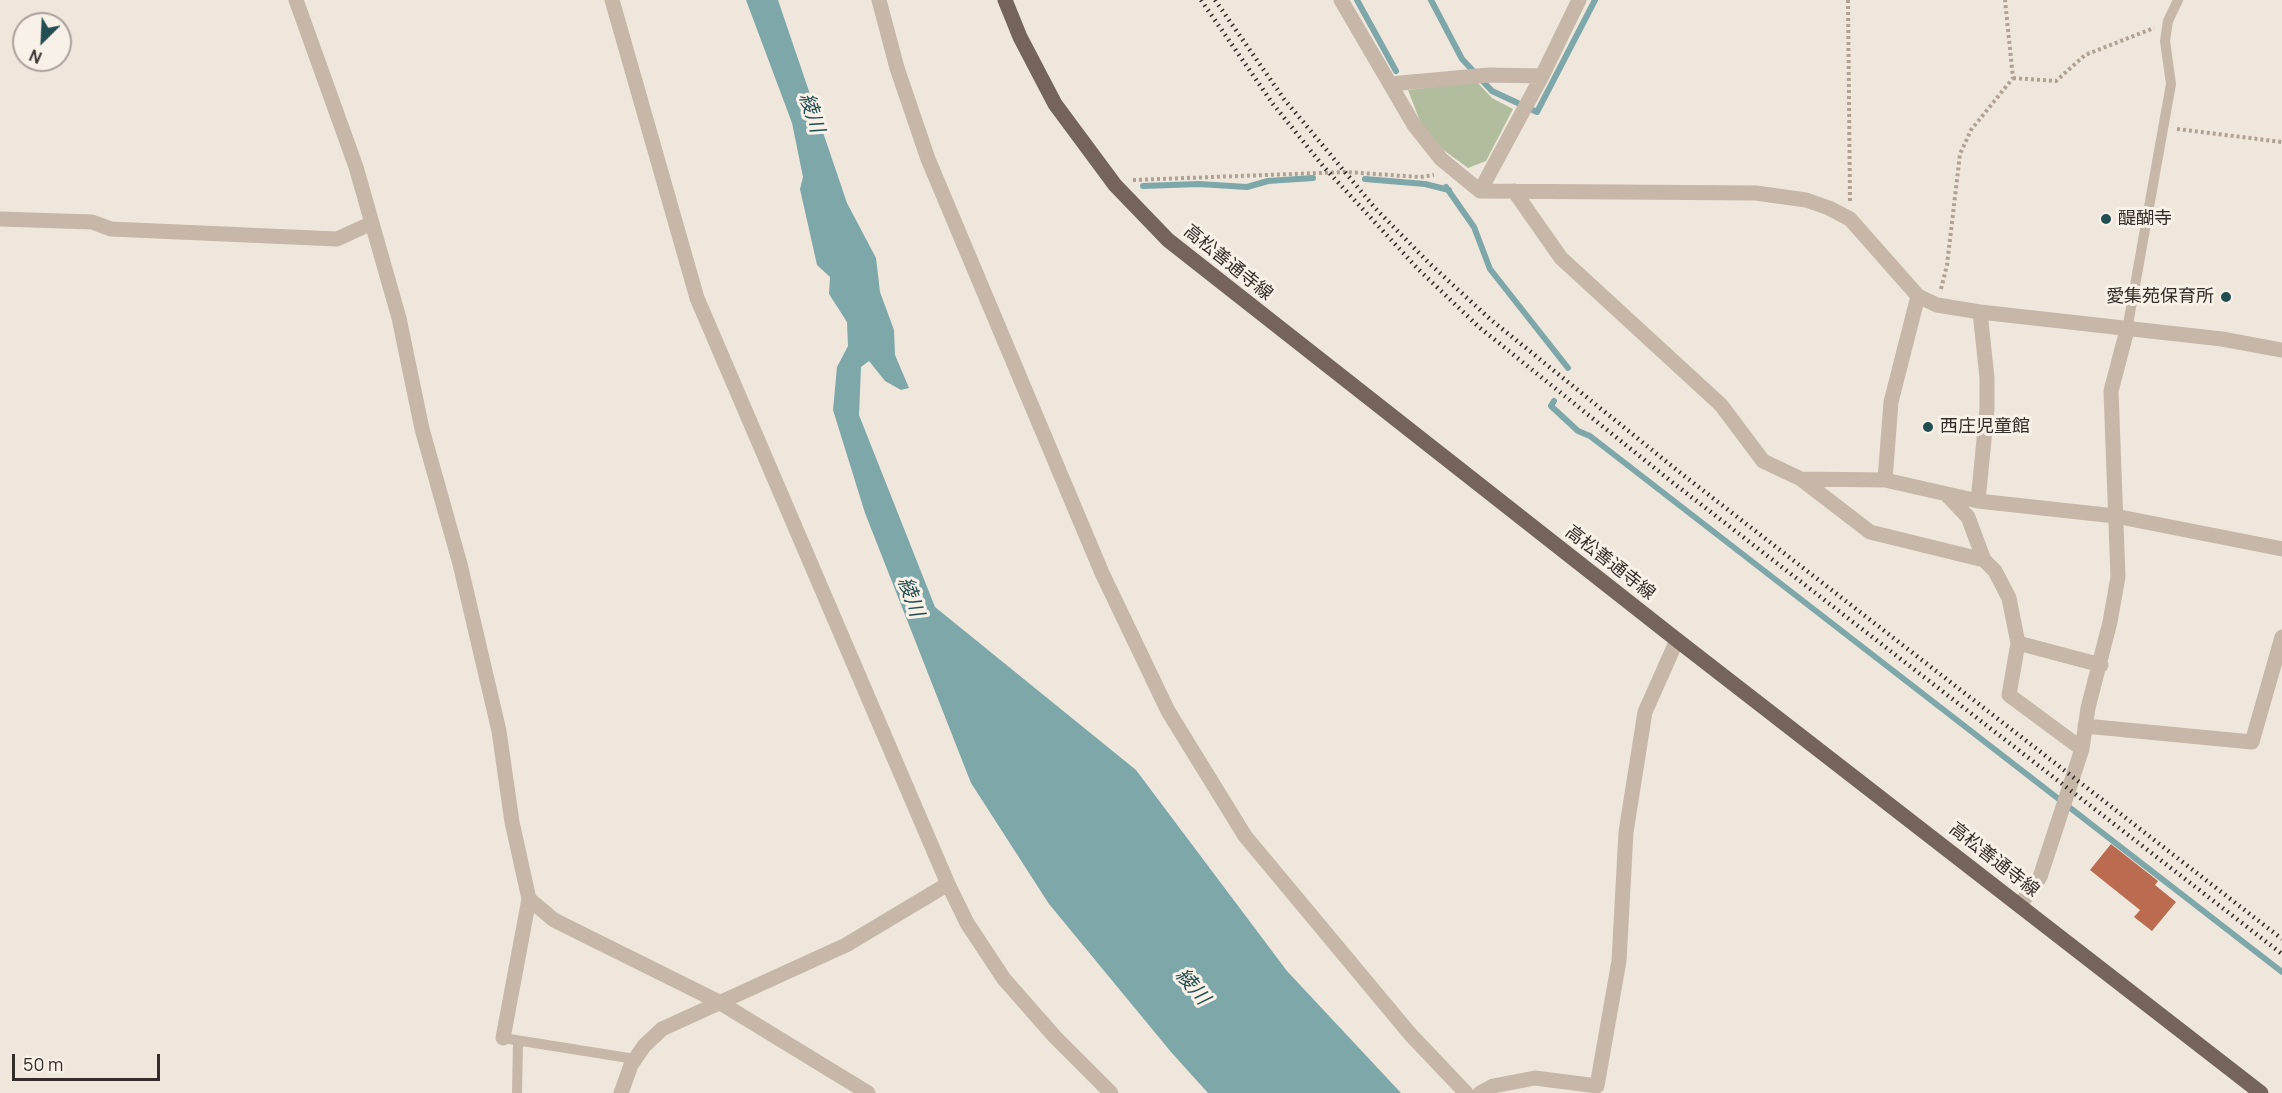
<!DOCTYPE html>
<html>
<head>
<meta charset="utf-8">
<style>
	body { margin:0 }
	#map { position:relative; width:2282px; height:1093px; overflow:hidden; background:#efe7dc; font-family:Manrope,sans-serif }
	canvas { display:block }
	.north { position:absolute; left:12px; top:12px; width:60px; height:60px; box-sizing:border-box; background:#f8f1e8; border:2px solid #aaa29b; border-radius:50%; rotate:204deg; font-size:16px; font-weight:700; line-height:24px; text-align:center; color:#342c28 }
	.north::after { content:''; display:block; margin:auto; width:21px; height:27px; background:#224e52; clip-path:polygon(50% 0,100% 100%,50% 72%,0 100%) }
	.scale { position:absolute; left:12px; top:1054px; width:148px; height:27px; box-sizing:border-box; border:3px solid #342c28; border-top:0; padding-left:8px; font-size:18px; line-height:21px; white-space:nowrap; color:#342c28; -webkit-text-stroke:4px #f8f1e8; paint-order:stroke }
</style>
</head>
<body>
<div id="map">
<canvas width="2282" height="1093"></canvas>
<div class="north">N</div>
<div class="scale">50 m</div>
</div>
<script>
const context = document.querySelector('canvas').getContext('2d');
context.lineJoin = 'round';
function fill(path, color) { context.fillStyle = color; context.fill(path, 'evenodd'); }
const poly = rows => new Path2D(rows.map(r => 'M' + r).join(''));
function trace(path, color, width, dash) { context.strokeStyle = color; context.lineWidth = width; context.lineCap = dash ? 'butt' : 'round'; context.setLineDash(dash || []); context.stroke(path); }
function write(font, color, halo, rows, align = 'center') {
  context.font = font + ' Manrope,"Noto Sans JP",sans-serif'; context.lineWidth = 6; context.setLineDash([]); context.textBaseline = 'middle'; context.strokeStyle = halo; context.fillStyle = color; for (const [text, x, y, turn = 0] of rows) {
    context.save(); context.translate(x, y); context.rotate((+turn || 0) * Math.PI / 180); context.textAlign = isNaN(turn) ? turn : align; if (halo) context.strokeText(text, 0, 0); context.fillText(text, 0, 0); context.restore();
  }
}
fill(poly([
	[1477,82,1492,98,1513,109,1486,161,1468,168,1438,146,1423,129,1408,90]
]), '#b2bd9d');
fill(poly([
	[746,0,778,0,847,203,876,258,880,292,894,330,895,355,909,388,901,390,885,381,869,361,861,367,859,415,935,607,1136,770,1287,971,1401,1093,1208,1093,1171,1052,1049,904,971,783,865,513,833,410,837,367,848,346,847,322,829,294,830,277,817,265,800,189,803,177,792,123]
]), '#7ea7aa');
trace(poly([
	[1357,0,1396,71],
	[1431,0,1462,59,1492,91,1537,112,1595,0],
	[1365,179,1425,184,1449,190],
	[1143,186,1199,184,1247,187,1268,181,1313,178],
	[1446,187,1474,227,1490,269,1568,368],
	[1554,401,1551,406,1578,431,1590,436,2282,972]
]), '#7ea7aa', 6);
fill(poly([
	[2111,844,2158,881,2155,885,2176,902,2152,931,2134,917,2140,910,2090,870]
]), '#bb6b4f');
trace(poly([
	[1848,0,1850,201],
	[2013,78,2056,81,2085,55,2154,28],
	[2177,129,2282,142],
	[1133,180,1346,172,1420,177,1434,175],
	[1941,289,1947,265,1960,154,1971,130,2013,78,2005,0]
]), '#b2a193', 4, [3, 3]);
trace(poly([
	[2127,330,2171,84,2165,41,2168,21,2178,0],
	[503,1038,635,1059],
	[517,1093,518,1042]
]), '#c6b7a9', 10);
trace(poly([
	[296,0,356,167,399,318,422,429,460,564,499,731,512,822,529,899,503,1038],
	[612,0,697,298,948,884,967,923,1004,979,1055,1037,1111,1093],
	[879,0,897,68,928,159,1102,573,1168,711,1245,836,1410,1034,1466,1093],
	[1341,0,1414,125,1441,159,1480,191,1756,193,1806,200,1829,208,1850,219,1918,296,1937,305,1980,312,2222,339,2282,350],
	[1390,84,1489,75,1542,76,1579,0],
	[1480,191,1542,76],
	[1514,191,1561,258,1721,405,1763,461,1801,479,1885,480,1978,501,2115,516,2282,549],
	[0,219,92,222,111,229,337,239,372,223],
	[1801,479,1870,532,1984,560,1995,571,2009,598,2018,643,2009,695,2082,749],
	[1885,480,1891,402,1918,296],
	[1946,494,1968,517,1984,560],
	[1978,501,1987,409,1987,378,1980,312],
	[2018,643,2101,665],
	[2085,726,2252,742,2282,637],
	[529,899,554,920,719,1002,868,1093],
	[2020,905,2040,877,2082,749,2088,708,2110,622,2118,577,2111,391,2127,330],
	[621,1093,631,1065,644,1046,662,1029,846,945,948,884],
	[1480,1093,1493,1086,1535,1078,1597,1086,1619,961,1626,832,1645,712,1677,640]
]), '#c6b7a9', 15);
trace(poly([
	[1005,0,1020,37,1055,104,1115,185,1168,240,1677,640,2261,1093]
]), '#75645b', 15);
trace(poly([
	[1201,0,1273,104,1323,166,1418,269,1480,328,1672,482,2282,954],
	[1215,0,1284,99,1375,208,1428,262,1490,319,1678,471,2282,939]
]), '#342c28', 4.5, [1.5, 4.5]);
for (const [x, y, r, color] of [
	[2106,219,6,"#224e52"],
	[2226,297,6,"#224e52"],
	[1928,427,6,"#224e52"]
]) { const dot = new Path2D(); dot.arc(x, y, r, 0, 2 * Math.PI); context.fillStyle = color; context.fill(dot); trace(dot, '#f8f1e8', 2); }
write('18px', '#342c28', '#f8f1e8', [
	["醍醐寺",2118,219],
	["愛集苑保育所",2214,297,"right"],
	["西庄児童館",1940,427]
], 'left');
write('18px', '#342c28', '#f8f1e8', [
	["高松善通寺線",1228,263,39],
	["高松善通寺線",1610,563,38],
	["高松善通寺線",1994,860,38]
]);
write('italic 20px', '#224e52', '#f8f1e8', [
	["綾川",811,113,72],
	["綾川",910,597,70],
	["綾川",1192,987,50]
]);
</script>
</body>
</html>
